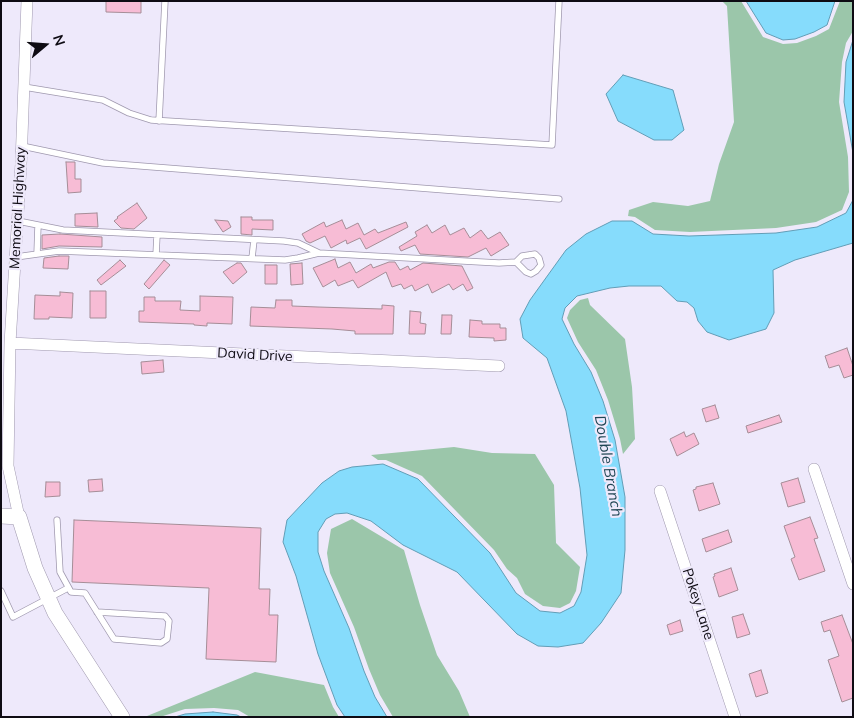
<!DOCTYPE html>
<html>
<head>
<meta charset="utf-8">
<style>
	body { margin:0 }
	#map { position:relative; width:854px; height:718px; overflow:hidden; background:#eee9fb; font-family:Mulish,sans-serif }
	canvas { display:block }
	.frame { position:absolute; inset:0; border:2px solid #0e0b13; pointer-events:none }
	.north { position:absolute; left:20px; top:20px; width:50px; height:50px; -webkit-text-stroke:4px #eee9fb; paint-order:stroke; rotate:72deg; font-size:14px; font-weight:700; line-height:20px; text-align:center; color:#0e0b13 }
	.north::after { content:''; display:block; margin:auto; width:18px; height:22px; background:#0e0b13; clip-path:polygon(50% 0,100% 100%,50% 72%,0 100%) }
</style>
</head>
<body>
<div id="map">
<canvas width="854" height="718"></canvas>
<div class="frame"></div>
<div class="north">N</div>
</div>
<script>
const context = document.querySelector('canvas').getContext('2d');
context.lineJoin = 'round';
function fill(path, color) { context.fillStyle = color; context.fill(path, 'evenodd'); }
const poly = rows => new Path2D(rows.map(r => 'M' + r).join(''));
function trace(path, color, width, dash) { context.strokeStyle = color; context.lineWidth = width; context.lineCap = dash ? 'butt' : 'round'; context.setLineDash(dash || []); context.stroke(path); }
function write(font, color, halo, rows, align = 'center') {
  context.font = font + ' Mulish,sans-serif'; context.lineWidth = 4.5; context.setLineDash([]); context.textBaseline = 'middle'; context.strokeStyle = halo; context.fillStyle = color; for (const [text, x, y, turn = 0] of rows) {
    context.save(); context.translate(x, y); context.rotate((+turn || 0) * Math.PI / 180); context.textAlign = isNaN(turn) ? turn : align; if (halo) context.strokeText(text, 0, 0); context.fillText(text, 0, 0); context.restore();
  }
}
fill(poly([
	[722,1,741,1,763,37,783,44,797,43,816,36,829,29,840,1,853,1,853,31,846,43,842,62,839,102,848,157,849,192,842,210,816,222,776,228,690,232,655,230,635,217,628,216,629,210,653,202,688,206,710,201,719,164,734,122,727,6],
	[588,298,590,305,625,339,632,387,635,439,623,454,620,439,608,400,596,370,578,342,567,318,570,310,580,300],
	[454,447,492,453,535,454,554,485,556,543,580,567,576,591,570,603,560,608,543,606,525,594,517,578,507,569,494,550,422,476,386,460,378,460,371,455],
	[352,519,404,550,420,605,437,655,459,691,470,717,393,717,380,695,369,669,354,627,330,573,327,553,331,529],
	[255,672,324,685,333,707,339,717,250,717,238,710,214,708,185,709,160,717,147,716]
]), '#9bc6aa');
const water = poly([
	[746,1,835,1,827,25,814,32,795,39,783,40,766,33,746,1],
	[853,40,853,153,844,102,846,62,853,40],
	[623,75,673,90,684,130,672,140,654,140,618,121,606,94,623,75],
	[853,200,853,243,795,260,773,270,774,313,766,329,729,340,707,332,698,321,694,308,687,302,677,301,661,286,629,286,610,288,577,296,565,308,562,319,574,344,591,372,603,401,615,440,625,497,625,550,621,593,601,623,583,643,558,647,538,646,517,634,457,572,403,545,371,521,347,513,335,514,326,519,318,532,318,552,324,571,349,628,364,671,375,697,387,717,345,717,337,705,318,654,296,576,283,542,287,520,322,483,339,471,352,467,383,464,418,479,490,553,516,593,540,611,560,613,574,606,581,592,587,555,580,488,566,411,547,358,523,338,520,319,530,300,566,250,586,234,612,221,632,221,653,234,689,236,776,233,817,227,846,213,853,200],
	[213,712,237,715,241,717,175,717,185,714,213,712]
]);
fill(water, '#86dcfc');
trace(water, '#629db6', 1);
const building = poly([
	[106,1,141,1,141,13,106,12,106,1],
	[66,162,75,162,75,179,81,179,81,192,68,193,66,162],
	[137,203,147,218,134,229,121,228,114,221,118,218,117,217,137,203],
	[97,213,98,227,75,226,75,214,97,213],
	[241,217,252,217,252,220,273,220,273,230,252,229,252,235,241,234,241,217],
	[215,220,228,221,231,227,223,232,215,220],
	[342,220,346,229,358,223,364,235,375,229,378,233,406,222,408,227,366,249,360,238,347,244,346,240,331,248,325,236,310,243,306,241,302,234,324,222,326,227,342,220],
	[427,225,432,233,445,225,450,235,464,228,470,238,481,230,488,239,500,232,509,245,491,256,486,248,468,257,420,254,415,245,401,251,399,247,417,236,415,232,427,225],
	[60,234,102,237,102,247,59,246,42,249,42,235,60,234],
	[59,256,69,256,68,269,43,268,44,258,59,256],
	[335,259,338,268,350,262,356,273,371,264,373,268,389,262,395,262,400,270,408,266,410,270,423,263,462,266,473,288,467,291,463,284,453,290,449,284,432,293,428,284,415,291,412,285,404,289,401,284,392,287,386,272,358,288,353,280,338,286,335,280,323,287,313,268,335,259],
	[120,260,126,266,101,285,97,280,120,260],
	[164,260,170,265,149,289,144,284,164,260],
	[237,263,241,263,247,272,233,284,223,272,237,263],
	[302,263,303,284,291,285,290,264,302,263],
	[265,265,277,265,277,284,265,284,265,265],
	[90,291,106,291,106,318,90,318,90,291],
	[60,292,73,293,72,318,49,317,49,319,34,319,35,295,60,296,60,292],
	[200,296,233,297,232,324,207,323,207,326,194,325,194,324,139,322,139,311,144,311,144,297,155,297,155,301,181,301,180,310,200,311,200,296],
	[276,300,292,300,292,306,318,307,382,309,382,305,394,306,393,334,355,334,355,331,332,329,250,326,251,307,275,308,276,300],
	[410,311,421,312,420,323,426,324,425,334,409,334,410,311],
	[442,315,452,315,451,334,441,334,442,315],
	[470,320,482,321,482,324,500,324,500,328,506,328,506,340,494,341,494,338,469,337,470,320],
	[847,348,853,366,853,375,844,378,839,365,829,368,825,356,847,348],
	[163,360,164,372,142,374,141,362,163,360],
	[715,405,719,418,706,422,702,409,715,405],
	[779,415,782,422,748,433,746,426,779,415],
	[684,432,686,437,694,433,699,444,677,456,670,439,684,432],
	[798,478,805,502,788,507,781,483,798,478],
	[102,479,103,491,89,492,88,480,102,479],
	[46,482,60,482,60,496,45,497,46,482],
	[713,483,720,504,699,511,693,490,696,489,696,487,713,483],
	[810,517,818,538,814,539,825,571,799,580,791,559,795,557,784,526,810,517],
	[74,520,261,528,259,589,270,589,269,615,278,615,276,662,206,659,209,588,72,582,74,520],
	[728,530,732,542,706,552,702,539,728,530],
	[731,568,738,590,719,597,713,577,715,576,714,574,731,568],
	[743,614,750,634,737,638,732,617,743,614],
	[842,615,853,644,853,698,842,702,828,660,839,656,830,630,824,632,821,622,842,615],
	[680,620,683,631,670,635,667,625,680,620],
	[761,670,768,693,756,697,749,674,761,670]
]);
fill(building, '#f7bcd5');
trace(building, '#a58d97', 1);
const service = poly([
	[24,87,103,100,129,113,151,120,552,145,559,1],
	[159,121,165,1],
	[22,146,103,163,559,199],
	[319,253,499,263,516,262,522,256,535,254,539,258,541,265,536,271,531,274,526,272,516,262],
	[37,254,38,225],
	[156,255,157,235],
	[16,257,59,251,285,260,298,258,319,253,298,243,284,241,63,230,18,221],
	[252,258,254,240],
	[57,520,60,572,71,592,85,593,97,612,114,639,161,643,167,639,169,621,165,616,97,612],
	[1,591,13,617,68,588]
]);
const minor = poly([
	[10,343,499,366],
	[814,469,853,584],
	[660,491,735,717],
	[19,517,8,466,10,343,21,164,27,1]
]);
const tertiary = poly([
	[1,516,19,517,35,568,55,613,122,717]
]);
trace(service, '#9f98ae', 7);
trace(minor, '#9f98ae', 12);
trace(tertiary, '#9f98ae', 16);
trace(service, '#fff', 5.5);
trace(minor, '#fff', 11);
trace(tertiary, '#fff', 15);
write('14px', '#0e0b13', '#eee9fb', [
	["Memorial Highway",18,208,-87],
	["David Drive",255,355,3],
	["Pokey Lane",698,604,72]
]);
write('italic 15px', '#1f4654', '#eee9fb', [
	["Double Branch",608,466,80]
]);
</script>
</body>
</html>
